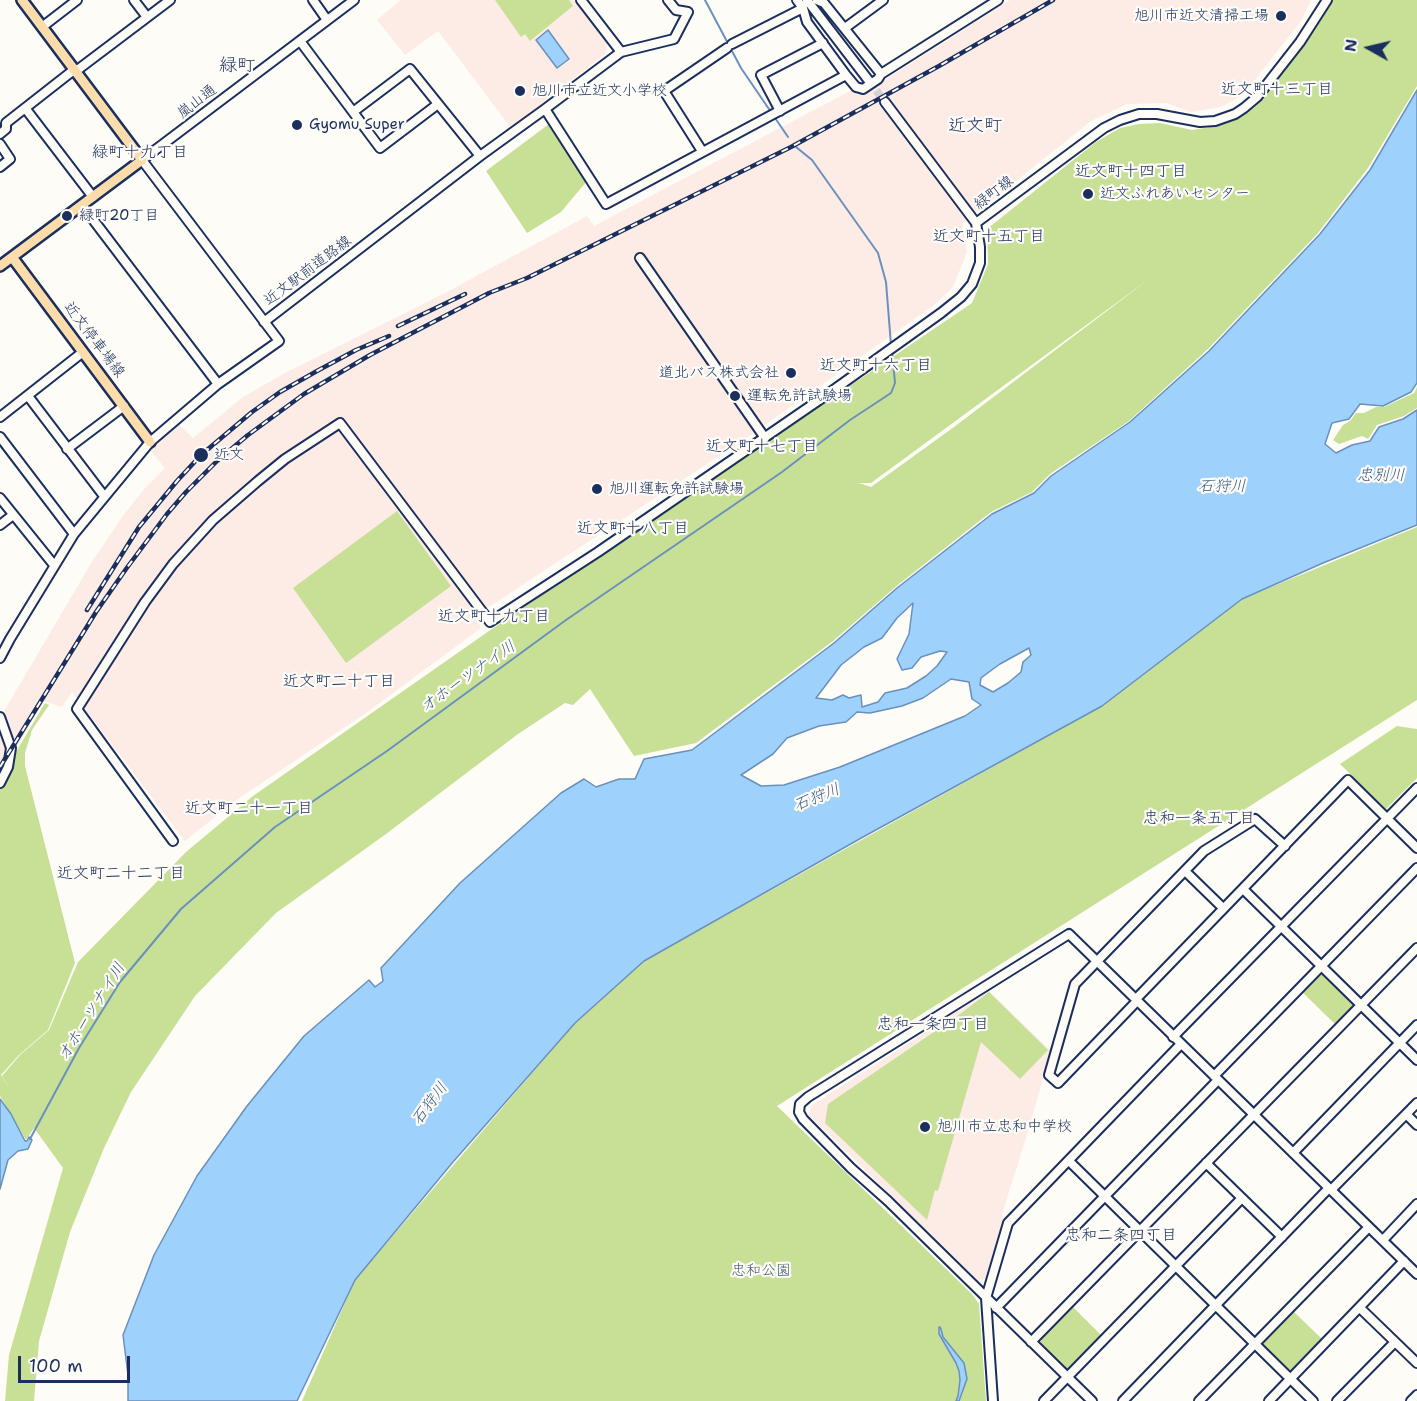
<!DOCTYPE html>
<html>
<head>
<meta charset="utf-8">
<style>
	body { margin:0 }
	#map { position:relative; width:1417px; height:1401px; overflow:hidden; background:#fdfcf7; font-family:"Shantell Sans",sans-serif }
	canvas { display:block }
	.north { position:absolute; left:1339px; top:18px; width:60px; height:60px; -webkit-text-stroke:4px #fdfcf7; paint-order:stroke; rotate:278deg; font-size:16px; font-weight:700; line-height:24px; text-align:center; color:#1b2f5e }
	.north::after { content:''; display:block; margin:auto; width:21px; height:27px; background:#1b2f5e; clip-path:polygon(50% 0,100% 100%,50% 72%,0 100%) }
	.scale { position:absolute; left:18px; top:1356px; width:112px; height:27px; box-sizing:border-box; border:3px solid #1b2f5e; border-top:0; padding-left:8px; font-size:18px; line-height:21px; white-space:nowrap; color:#1b2f5e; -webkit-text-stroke:4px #fdfcf7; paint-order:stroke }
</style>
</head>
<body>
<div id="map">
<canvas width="1417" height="1401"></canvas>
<div class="north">N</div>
<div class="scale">100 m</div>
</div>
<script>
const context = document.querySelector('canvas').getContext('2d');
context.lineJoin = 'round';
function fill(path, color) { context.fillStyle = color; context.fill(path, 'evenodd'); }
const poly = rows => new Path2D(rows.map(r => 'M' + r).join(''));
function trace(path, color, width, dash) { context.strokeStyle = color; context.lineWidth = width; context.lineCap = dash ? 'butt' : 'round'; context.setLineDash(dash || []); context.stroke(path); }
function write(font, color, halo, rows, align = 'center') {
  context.font = font + ' "Shantell Sans","Klee One",sans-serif'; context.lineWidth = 4.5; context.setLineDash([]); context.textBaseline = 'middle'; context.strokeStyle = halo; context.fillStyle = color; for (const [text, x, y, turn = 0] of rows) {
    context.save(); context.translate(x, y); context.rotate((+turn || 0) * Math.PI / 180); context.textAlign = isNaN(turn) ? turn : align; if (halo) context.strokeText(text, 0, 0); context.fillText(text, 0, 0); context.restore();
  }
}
fill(poly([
	[401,0,574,0,607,44,605,54,511,128,438,31,405,55,377,20],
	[1010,0,1311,0,1301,21,1243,95,1221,107,1191,112,1166,103,1127,104,1091,121,962,224,967,252,953,287,934,305,745,439,475,616,481,628,366,713,235,801,185,841,72,692,62,707,44,701,0,774,0,718,93,560,125,513,145,488,165,468,149,449,177,422,193,438,243,397,285,373,447,292,587,216,594,226,852,90,857,95,886,79],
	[989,991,1051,1051,1026,1138,1002,1214,1003,1219,985,1279,979,1281,809,1116,811,1106]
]), '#fdebe5');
fill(poly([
	[495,0,569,0,573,6,530,41,525,34,521,37],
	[1332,0,1417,0,1417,86,1368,168,1318,233,1208,349,1129,421,1050,474,1032,492,991,512,899,584,833,641,696,743,634,756,590,689,573,705,565,703,518,734,386,834,276,913,195,996,131,1092,104,1148,70,1232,39,1341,34,1401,5,1401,9,1355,63,1168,34,1128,26,1140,0,1096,0,779,45,703,49,705,32,730,25,753,25,766,75,963,48,1030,19,1055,1,1075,12,1093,2,1076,20,1055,49,1030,78,962,186,852,253,796,489,631,972,303,988,264,987,229,1096,142,1120,128,1139,124,1160,123,1192,130,1211,127,1240,116,1258,102,1308,38],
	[1149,279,954,427,871,487,859,483,871,483],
	[549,124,587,181,561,212,527,233,486,171],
	[1417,387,1417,408,1404,416,1377,425,1368,439,1362,436,1339,444,1333,440,1343,425,1350,421,1356,413,1364,413,1376,407,1384,407,1414,393],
	[397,511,451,586,346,663,293,588],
	[1417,527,1417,700,777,1106,972,1294,979,1304,986,1401,302,1401,355,1280,575,1023,644,961,1102,706,1242,599],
	[1397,726,1417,729,1417,778,1386,809,1340,764],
	[1322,966,1362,1005,1339,1028,1299,989],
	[989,992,1048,1050,1020,1079,981,1042,938,1191,935,1190,927,1220,825,1123,828,1104,956,1017],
	[1073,1307,1102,1336,1068,1371,1041,1343,1041,1339],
	[1293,1311,1322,1339,1292,1372,1262,1344]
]), '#c8e096');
const water = poly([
	[548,30,569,59,557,68,536,40,548,30],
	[1417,90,1417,383,1411,392,1383,406,1360,404,1349,419,1332,423,1325,444,1336,453,1352,445,1370,441,1379,427,1403,419,1417,410,1417,525,1323,563,1242,599,1102,706,863,837,644,961,575,1023,453,1162,355,1280,297,1401,128,1401,128,1375,123,1335,154,1255,197,1176,247,1106,304,1036,369,980,375,987,383,981,381,968,460,883,561,793,584,779,596,787,619,779,635,779,644,759,692,750,834,643,897,588,992,514,1034,493,1051,476,1130,422,1209,351,1320,234,1370,170,1417,90],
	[913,603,909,634,897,659,902,670,912,668,921,657,940,651,947,652,937,666,926,676,907,688,885,693,878,702,862,707,861,695,849,698,843,695,832,700,816,698,841,665,864,647,882,638,897,618,913,603],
	[1029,648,1031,655,1023,662,1021,672,1008,683,993,692,980,685,981,678,989,672,1000,664,1029,648],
	[951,679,969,682,972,699,981,705,965,716,840,767,784,785,761,786,741,775,773,754,787,738,819,726,846,722,857,712,870,713,902,706,923,698,951,679],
	[0,1099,11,1114,25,1141,27,1141,29,1137,32,1140,28,1149,18,1151,8,1160,0,1189,0,1099],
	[939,1327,940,1327,941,1329,943,1337,964,1363,967,1379,959,1401,956,1401,958,1396,960,1380,959,1371,956,1363,939,1334,939,1327]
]);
fill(water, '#9ed1fc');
trace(water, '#6a90bd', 1.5);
trace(poly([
	[705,0,741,68,788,137],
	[796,147,812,160,878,253,886,282,891,345],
	[30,1139,79,1048,120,982,181,909,275,827,387,751,566,620,782,472,850,420,891,393,895,383,892,351]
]), '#6a90bd', 2);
trace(poly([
	[869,81,885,102]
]), '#d0d3d8', 8, [8, 4]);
const minor = poly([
	[134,0,147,17],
	[313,0,327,20],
	[581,0,621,52],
	[797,0,803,8,807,22,846,75,856,87,863,89,878,79,881,74,998,0],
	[807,0,869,81],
	[817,0,824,3,881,74],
	[42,27,77,0],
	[845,28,883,0],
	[300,41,380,148,438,104],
	[732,44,803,8],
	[76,71,170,0],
	[25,108,93,197],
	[545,109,606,204,846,75],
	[780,111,761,75,823,43],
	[353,112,410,69,480,156],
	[0,134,6,129,6,123,75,69],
	[0,144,10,159,0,167],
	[702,151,664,91,727,48],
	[82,205,218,384],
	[976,223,1104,128,1120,120,1139,114,1157,114,1200,122,1215,121,1235,114,1244,108,1257,97,1300,42,1327,0],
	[640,258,765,438],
	[264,322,480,156,545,109,621,52,674,39,688,12,676,10,668,0],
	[28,396,104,496],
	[0,417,83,352],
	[0,437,74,534],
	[67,449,124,406],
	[0,498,54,565],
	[0,525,13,515],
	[0,658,10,639,74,534,150,442,218,384,279,341,142,160,354,0],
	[0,717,11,748,8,767,0,783],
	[173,841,77,709,145,602,173,564,213,520,258,481,285,459,340,423,490,622,598,552,825,396,941,313,961,297,972,284,980,263,980,247,976,223,885,102],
	[1185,871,1223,908],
	[1243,889,1417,1060],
	[1136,999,1348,780,1417,848],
	[1137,1001,1058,1083,1049,1075,1075,984,1204,851,1255,819,1285,846],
	[1173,1037,1417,788],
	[1214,1076,1417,868],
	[1406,1114,1417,1125],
	[1293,1153,1417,1025],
	[1069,1161,1313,1401],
	[1206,1163,1282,1237],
	[1331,1190,1417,1103],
	[1383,1240,1417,1204],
	[996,1308,1218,1080],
	[1360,1308,1417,1363],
	[1031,1342,1417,948],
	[993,1401,986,1298,1008,1223,1181,1044],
	[1044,1401,1242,1198],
	[1092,1401,888,1201,851,1168,803,1119,799,1112,800,1104,808,1097,1069,934,1417,1274],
	[1123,1401,1329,1188],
	[1199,1401,1369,1227],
	[1269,1401,1404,1261],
	[1337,1401,1395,1342],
	[1411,1401,1417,1395]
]);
const major = poly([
	[12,257,150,442],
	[0,266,142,160,22,0]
]);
trace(minor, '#1b2f5e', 12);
trace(major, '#1b2f5e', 14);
trace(minor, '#fdfcf7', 8);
trace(major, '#fddcac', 9);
const rail = poly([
	[398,326,465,294],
	[87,610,139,527,177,481,201,455,252,412,280,392,317,371,356,350,389,336],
	[0,767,96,612,126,569,167,514,186,492,217,461,248,435,304,394,370,355,489,293,527,278,791,147,939,66,1053,0]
]);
trace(rail, '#1b2f5e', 4.5);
trace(rail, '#fdfcf7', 2, [7]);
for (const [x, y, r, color] of [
	[1281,16,6,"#1b2f5e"],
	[520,91,6,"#1b2f5e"],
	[297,125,6,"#1b2f5e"],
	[1088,194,6,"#1b2f5e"],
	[67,216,6,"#1b2f5e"],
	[791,373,6,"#1b2f5e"],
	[735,396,6,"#1b2f5e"],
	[201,455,8,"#1b2f5e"],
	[597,489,6,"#1b2f5e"],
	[925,1127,6,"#1b2f5e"]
]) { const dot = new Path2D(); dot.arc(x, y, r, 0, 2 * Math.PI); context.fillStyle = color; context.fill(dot); trace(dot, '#fdfcf7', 2); }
write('15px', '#1b2f5e', '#fdfcf7', [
	["旭川市近文清掃工場",1269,16,"right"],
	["旭川市立近文小学校",532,91],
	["Gyomu Super",309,125],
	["近文ふれあいセンター",1100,194],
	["緑町20丁目",79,216],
	["道北バス株式会社",779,373,"right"],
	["運転免許試験場",747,396],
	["近文",214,455],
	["旭川運転免許試験場",609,489],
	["旭川市立忠和中学校",937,1127]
], 'left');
write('15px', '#1b2f5e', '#fdfcf7', [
	["嵐山通",197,102,-37],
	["緑町線",994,193,-37],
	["近文駅前道路線",308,271,-37],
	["近文停車場線",94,340,53]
]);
write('15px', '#465b6c', '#fdfcf7', [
	["忠和公園",761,1271]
]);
write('16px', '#1b2f5e', '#fdfcf7', [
	["近文町十三丁目",1277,90],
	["緑町十九丁目",140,153],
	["近文町十四丁目",1131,172],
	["近文町十五丁目",989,237],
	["近文町十六丁目",876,366],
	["近文町十七丁目",762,447],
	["近文町十八丁目",633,529],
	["近文町十九丁目",494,617],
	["近文町二十丁目",339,682],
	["近文町二十一丁目",249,809],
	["忠和一条五丁目",1199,819],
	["近文町二十二丁目",121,874],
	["忠和一条四丁目",933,1025],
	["忠和二条四丁目",1121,1236]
]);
write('italic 16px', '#3c5886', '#fdfcf7', [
	["忠別川",1381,476],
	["石狩川",1222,487],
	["オホーツナイ川",468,677,-35],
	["石狩川",817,798,-22],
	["オホーツナイ川",92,1012,-58],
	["石狩川",430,1104,-53]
]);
write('18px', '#1b2f5e', '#fdfcf7', [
	["緑町",237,66],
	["近文町",975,126]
]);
</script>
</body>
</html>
